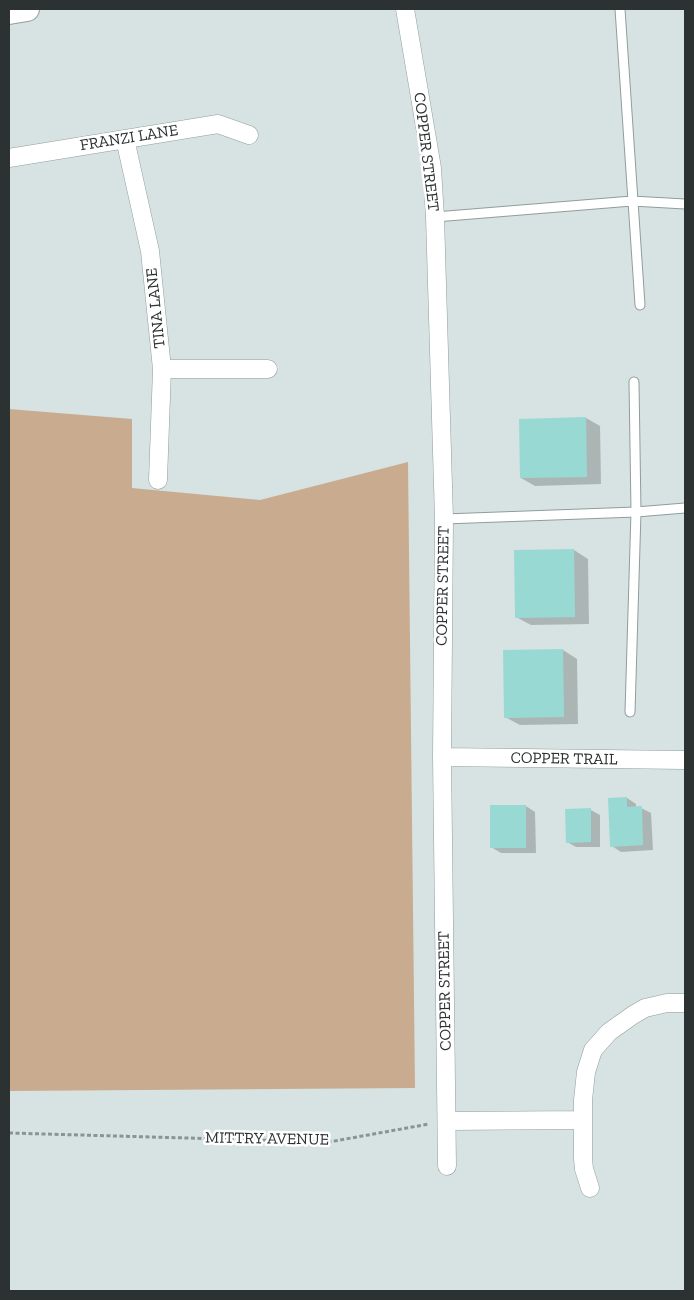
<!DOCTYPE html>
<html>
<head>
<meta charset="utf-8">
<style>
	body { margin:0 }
	#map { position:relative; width:694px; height:1300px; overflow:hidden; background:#d6e3e2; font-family:"Zilla Slab",serif }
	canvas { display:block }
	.frame { position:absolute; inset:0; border:10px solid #2c3131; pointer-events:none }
</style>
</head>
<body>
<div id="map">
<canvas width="694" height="1300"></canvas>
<div class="frame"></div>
</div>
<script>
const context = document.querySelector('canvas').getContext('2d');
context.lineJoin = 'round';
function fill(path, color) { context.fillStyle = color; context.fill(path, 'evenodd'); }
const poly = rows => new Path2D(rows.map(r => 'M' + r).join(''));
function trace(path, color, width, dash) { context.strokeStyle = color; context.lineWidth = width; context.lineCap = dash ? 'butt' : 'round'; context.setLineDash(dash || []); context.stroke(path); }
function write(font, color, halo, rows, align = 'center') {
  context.font = font + ' "Zilla Slab",serif'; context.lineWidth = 5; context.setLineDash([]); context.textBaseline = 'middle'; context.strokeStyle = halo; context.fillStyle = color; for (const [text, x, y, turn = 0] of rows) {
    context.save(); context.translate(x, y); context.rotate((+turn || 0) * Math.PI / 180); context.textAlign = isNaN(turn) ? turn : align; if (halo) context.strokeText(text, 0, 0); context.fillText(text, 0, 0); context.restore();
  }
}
fill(poly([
	[9,409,132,419,132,488,260,500,408,462,415,1088,9,1091]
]), '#c9ac90');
fill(poly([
	[586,418,600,426,601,484,535,486,521,478],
	[574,550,588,559,589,624,531,625,516,617,516,551],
	[563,650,577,659,578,724,520,725,505,717],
	[627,798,636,804,636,808,641,808,651,813,653,850,621,852,612,846],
	[526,806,535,812,536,853,501,853,491,847],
	[591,810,600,815,600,847,576,847,567,842]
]), '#0003');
fill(poly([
	[586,417,587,477,520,478,519,419],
	[574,549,575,617,515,618,514,550],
	[563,649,564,717,504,718,503,650],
	[627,797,627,807,642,806,643,845,610,847,608,798],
	[490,805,526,805,526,848,490,848],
	[591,808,591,842,566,843,565,809]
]), '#99d9d4');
const lane = poly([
	[620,9,640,305],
	[435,217,632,201,685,204],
	[444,519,636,512,685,508],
	[630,712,636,512,634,382]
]);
const street = poly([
	[405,9,432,168,435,217,444,519,442,757,447,1166],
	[125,139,150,251,162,369,158,480],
	[9,158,218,124,249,135],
	[162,369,268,369],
	[442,757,685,760],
	[447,1121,583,1120],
	[590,1188,584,1169,583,1159,583,1100,586,1072,593,1050,609,1032,633,1015,645,1008,667,1003,685,1003]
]);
const secondary = poly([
	[9,12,27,9]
]);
trace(lane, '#909d9c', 11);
trace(street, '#909d9c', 19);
trace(secondary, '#909d9c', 26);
trace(poly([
	[9,1133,329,1142,429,1124]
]), '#8a9493', 3, [4, 2.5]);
trace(lane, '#fff', 9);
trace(street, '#fff', 18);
trace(secondary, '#fff', 24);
write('16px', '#2c3131', '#fff', [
	["FRANZI LANE",129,138,-9],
	["COPPER STREET",426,152,83],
	["TINA LANE",156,308,-96],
	["COPPER STREET",443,586,-89],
	["COPPER TRAIL",564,759,1],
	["COPPER STREET",445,991,-91],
	["MITTRY AVENUE",267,1139,1]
]);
</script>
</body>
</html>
